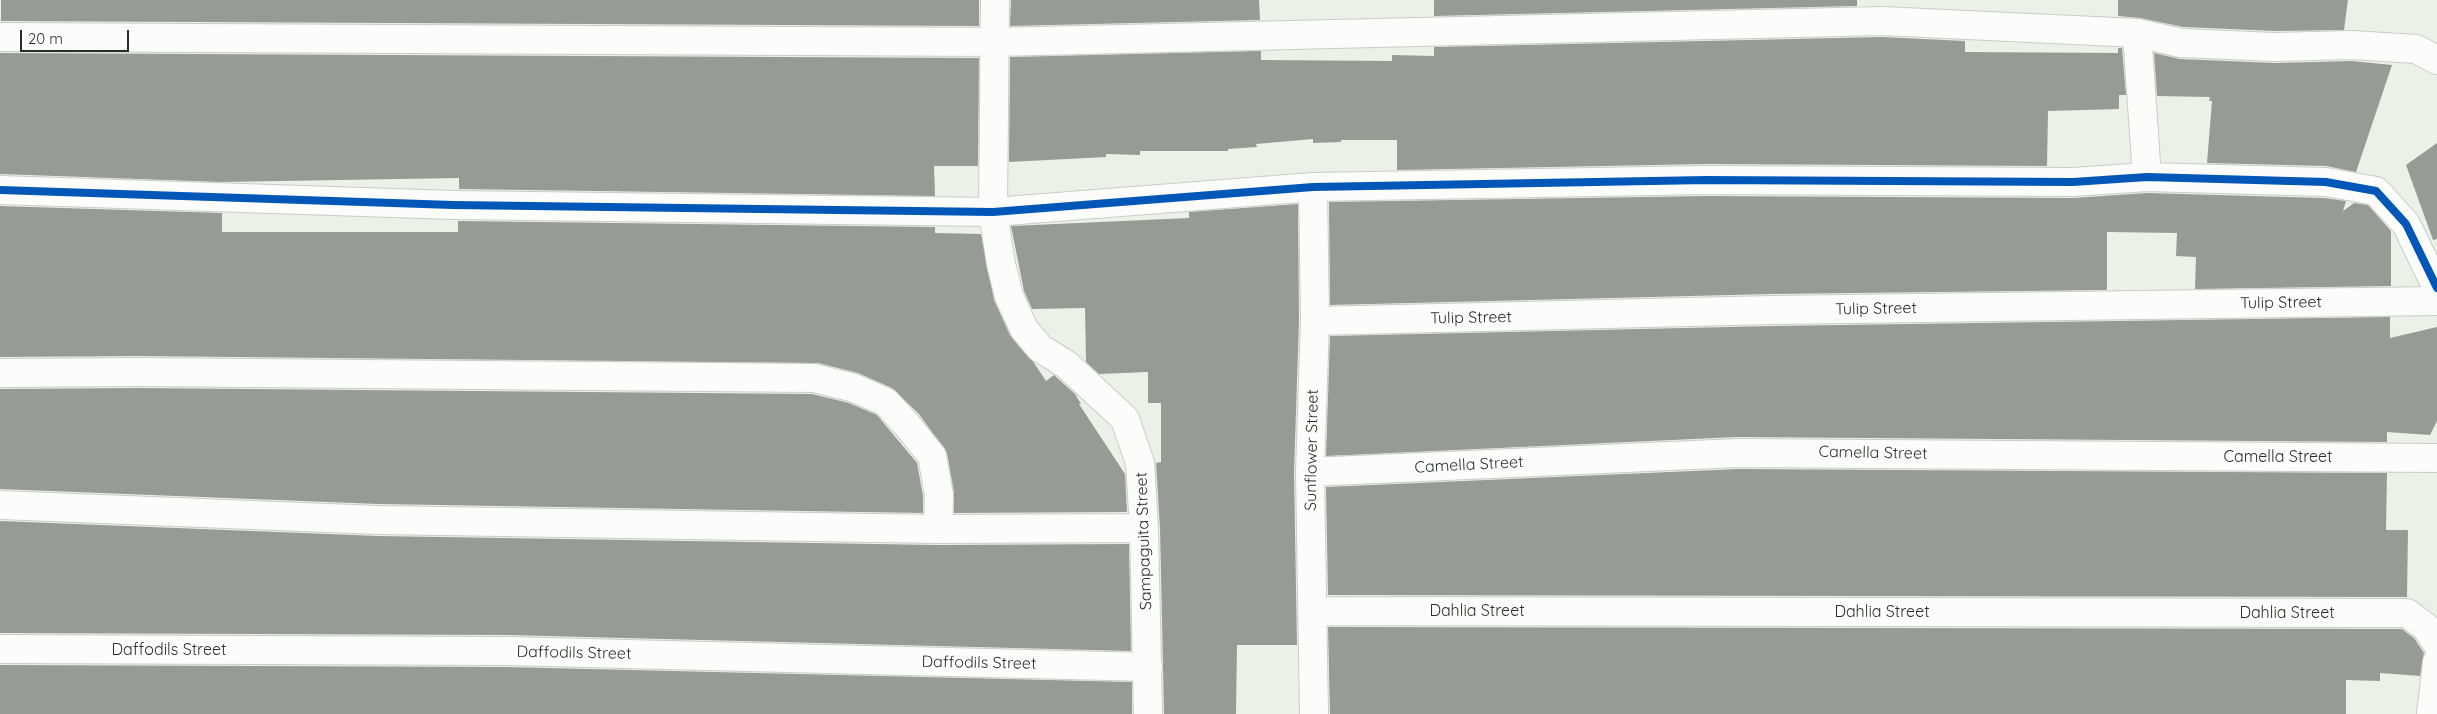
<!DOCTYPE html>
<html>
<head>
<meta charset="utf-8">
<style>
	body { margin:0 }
	#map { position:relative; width:2437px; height:714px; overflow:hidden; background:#eaf2e7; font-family:Quicksand,sans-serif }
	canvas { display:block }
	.scale { position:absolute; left:20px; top:30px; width:109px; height:22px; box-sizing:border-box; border:2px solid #292f28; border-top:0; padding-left:6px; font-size:15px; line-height:18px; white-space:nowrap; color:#292f28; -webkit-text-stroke:4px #fcfffb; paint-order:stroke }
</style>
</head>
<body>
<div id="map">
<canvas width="2437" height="714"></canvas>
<div class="scale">20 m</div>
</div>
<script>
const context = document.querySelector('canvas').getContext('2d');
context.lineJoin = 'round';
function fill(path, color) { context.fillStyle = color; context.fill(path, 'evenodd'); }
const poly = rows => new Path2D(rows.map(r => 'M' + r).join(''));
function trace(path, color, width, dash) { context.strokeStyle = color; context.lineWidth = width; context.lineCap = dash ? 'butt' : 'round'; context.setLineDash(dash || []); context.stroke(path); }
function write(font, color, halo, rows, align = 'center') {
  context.font = font + ' Quicksand,sans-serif'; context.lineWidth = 5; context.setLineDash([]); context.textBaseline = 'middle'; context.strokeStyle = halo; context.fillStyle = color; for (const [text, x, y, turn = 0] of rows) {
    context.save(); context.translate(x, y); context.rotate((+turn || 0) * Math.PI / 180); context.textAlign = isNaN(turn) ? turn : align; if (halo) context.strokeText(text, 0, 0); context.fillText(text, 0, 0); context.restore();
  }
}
fill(poly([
	[1,0,979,0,979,26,1,21],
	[1011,0,1259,0,1260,20,1010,26],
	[1434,0,1857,0,1857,6,1434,16],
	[2118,0,2348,0,2344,30,2275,31,2183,27,2140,18,2118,16],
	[1882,37,1965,41,1965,52,2118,53,2118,48,2122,48,2126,95,2119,95,2119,109,2048,111,2047,166,1707,164,1397,170,1397,140,1341,140,1341,142,1313,143,1313,139,1256,144,1257,147,1228,149,1228,151,1140,151,1140,155,1106,154,1106,157,1009,162,1010,57,1261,51,1261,60,1392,61,1392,55,1434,56,1434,47],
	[0,53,979,58,978,166,934,166,935,196,459,189,459,178,221,182,0,174],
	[2154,53,2180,59,2275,63,2352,61,2392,65,2356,172,2326,166,2207,163,2212,101,2209,101,2210,97,2157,96],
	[2437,143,2437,239,2433,240,2406,165],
	[2147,193,2324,198,2346,201,2343,211,2354,203,2368,205,2391,231,2391,286,2195,289,2196,257,2176,256,2177,233,2107,232,2107,290,1772,294,1330,305,1329,202,1707,196,2073,198],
	[1298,204,1299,321,1294,472,1297,645,1237,645,1236,714,1164,714,1160,528,1156,463,1161,462,1161,403,1148,403,1148,372,1099,374,1086,362,1085,308,1032,309,1024,291,1011,226,1189,218,1189,212],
	[0,206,222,213,222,232,458,232,458,221,935,227,935,233,981,234,994,300,1010,335,1034,363,1046,381,1054,375,1075,394,1081,404,1079,404,1125,474,1127,512,954,513,954,492,947,453,919,414,892,388,858,373,818,363,137,356,0,357],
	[2390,317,2390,338,2437,327,2437,421,2430,435,2387,432,2387,442,1737,437,1326,456,1330,336,1772,326],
	[137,388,812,394,849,403,877,415,917,463,923,496,923,513,378,504,0,489,0,389],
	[1738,469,2387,473,2386,530,2408,530,2407,597,1328,595,1326,487],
	[0,521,378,536,938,545,1129,544,1131,651,507,635,0,633],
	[1328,627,2402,629,2414,638,2424,653,2420,676,2380,673,2380,681,2346,680,2346,714,1330,714],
	[0,665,507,667,1132,682,1132,714,0,714]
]), '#959c93');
const minor = poly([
	[995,0,993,212,1001,264,1009,296,1024,329,1040,348,1067,365,1125,419,1140,463,1144,528,1148,714],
	[2137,33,2147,177],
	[0,37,996,42,1882,21,2137,33,2181,43,2275,47,2352,45,2416,49,2437,60],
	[1313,187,1315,321,1310,472,1314,714],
	[0,190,453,205,993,212,1313,187,1707,180,2073,182,2147,177,2326,182,2376,191,2406,224,2437,288],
	[1315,321,1772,310,2437,301],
	[0,373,137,372,814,378,854,388,886,402,907,425,932,456,939,495,938,529],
	[1310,472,1738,453,2437,458],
	[0,505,378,520,938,529,1144,528],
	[1313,611,2407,613,2426,627,2437,644],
	[0,649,507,651,1148,667],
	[2431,714,2437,662]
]);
trace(minor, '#c7cec5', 30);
trace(minor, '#fcfdfb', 28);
trace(poly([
	[0,190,453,205,993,212,1313,187,1707,180,2073,182,2147,177,2326,182,2376,191,2406,224,2437,288]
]), '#0057b8', 8);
write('16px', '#292f28', '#fcfffb', [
	["Tulip Street",2281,303,-1],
	["Tulip Street",1876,309,-1],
	["Tulip Street",1471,318,-1],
	["Sunflower Street",1312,450,-89],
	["Camella Street",1873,453,1],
	["Camella Street",2278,457],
	["Camella Street",1469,465,-3],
	["Sampaguita Street",1144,541,-92],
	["Dahlia Street",1477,611],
	["Dahlia Street",1882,612],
	["Dahlia Street",2287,613],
	["Daffodils Street",169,650],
	["Daffodils Street",574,653,1],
	["Daffodils Street",979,663,1]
]);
</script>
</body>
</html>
